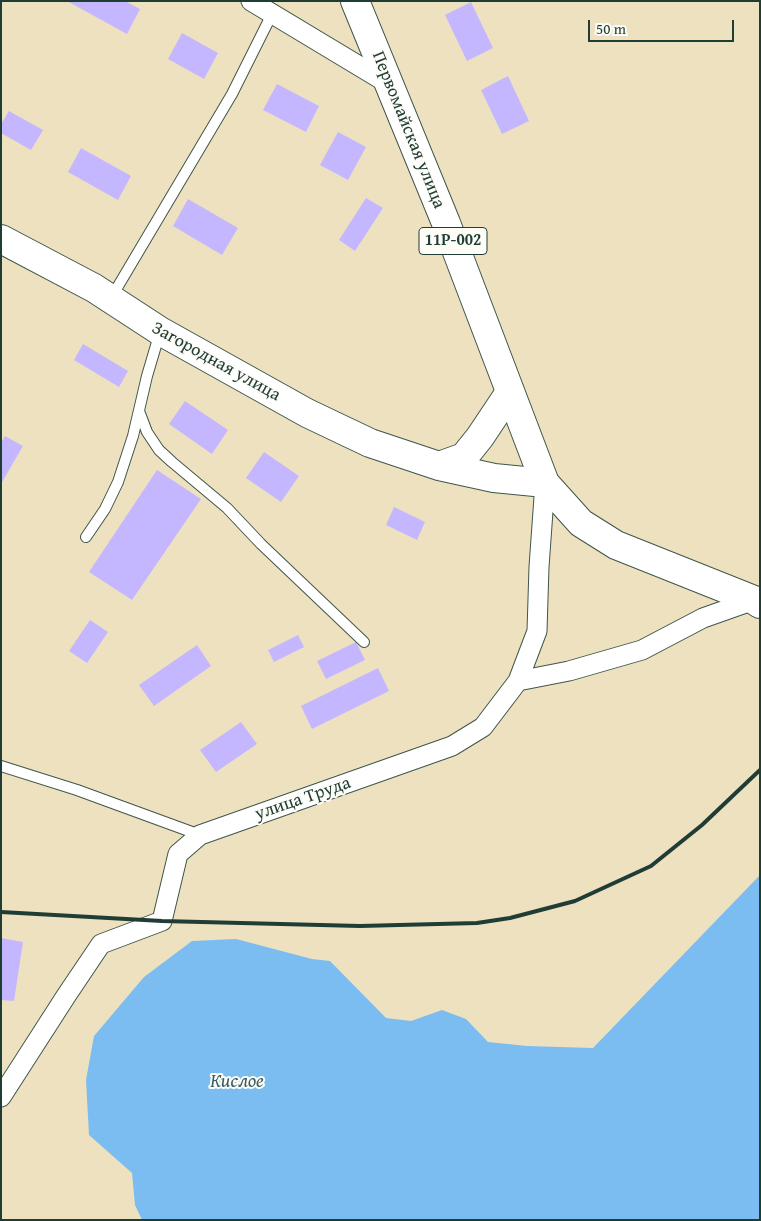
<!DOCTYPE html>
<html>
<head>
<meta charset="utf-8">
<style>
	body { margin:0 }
	#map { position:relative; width:761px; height:1221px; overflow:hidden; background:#eee1c0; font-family:"Gentium Book Plus",serif }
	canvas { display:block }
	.frame { position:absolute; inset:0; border:2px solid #1f3d34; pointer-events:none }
	.scale { position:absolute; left:588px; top:20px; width:146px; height:22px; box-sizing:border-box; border:2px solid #1f3d34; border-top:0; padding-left:6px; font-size:15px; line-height:18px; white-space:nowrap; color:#1f3d34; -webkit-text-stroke:4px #fdfcf7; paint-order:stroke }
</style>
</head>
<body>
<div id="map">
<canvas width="761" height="1221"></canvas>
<div class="frame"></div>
<div class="scale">50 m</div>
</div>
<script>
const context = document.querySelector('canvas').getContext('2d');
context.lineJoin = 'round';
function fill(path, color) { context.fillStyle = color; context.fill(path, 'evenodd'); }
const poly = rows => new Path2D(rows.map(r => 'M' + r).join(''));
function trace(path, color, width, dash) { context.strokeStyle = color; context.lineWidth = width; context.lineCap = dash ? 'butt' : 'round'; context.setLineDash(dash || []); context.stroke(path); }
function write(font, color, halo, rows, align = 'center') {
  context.font = font + ' "Gentium Book Plus",serif'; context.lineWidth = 4; context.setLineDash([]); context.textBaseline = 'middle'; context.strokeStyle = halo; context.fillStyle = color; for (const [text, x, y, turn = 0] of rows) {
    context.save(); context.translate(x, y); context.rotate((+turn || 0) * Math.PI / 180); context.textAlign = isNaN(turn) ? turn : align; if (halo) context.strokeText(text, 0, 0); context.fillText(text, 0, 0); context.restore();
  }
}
fill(poly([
	[760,875,760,1220,142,1220,135,1205,132,1173,89,1135,86,1080,94,1036,144,977,192,941,236,939,312,959,330,961,386,1018,411,1021,442,1010,466,1019,488,1042,527,1046,593,1048]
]), '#7bbdf0');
fill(poly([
	[67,1,125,1,140,9,127,34],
	[471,2,493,48,467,61,445,15],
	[182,33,218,53,204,79,168,59],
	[508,76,529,121,502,134,481,90],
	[277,84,319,106,306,132,263,110],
	[9,111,43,130,31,150,1,133,1,124],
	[338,132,366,147,348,180,320,165],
	[81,148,131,176,118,200,68,172],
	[366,198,383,208,355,251,339,240],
	[188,199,238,228,222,255,173,226],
	[83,344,128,371,119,387,74,360],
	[185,401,228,430,212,454,169,424],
	[5,436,23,446,1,484,1,443],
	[264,452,299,476,281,502,246,478],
	[157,470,201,499,132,600,89,572],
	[394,507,425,522,417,540,386,525],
	[90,620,108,632,87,663,69,651],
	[298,635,304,647,274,662,268,650],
	[356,642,365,660,326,679,317,661],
	[197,645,211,666,154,706,139,685],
	[378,668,389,691,312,729,301,706],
	[241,722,257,744,216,772,200,750],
	[1,938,23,942,14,1001,1,1000]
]), '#c5b7ff');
const lane = poly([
	[111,298,232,94,272,14],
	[139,411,147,432,159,450,172,462,227,508,261,544,364,642],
	[86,537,105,509,118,482,133,436,147,376,160,332],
	[1,766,77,790,200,835]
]);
const street = poly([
	[251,1,389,84],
	[518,681,569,671,642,650,703,618,754,600],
	[1,1097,66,996,101,944,162,921,178,854,200,835,452,746,483,727,518,681,537,631,539,567,545,483]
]);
const secondary = poly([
	[1,239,94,288,160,331,307,413,370,443,439,466,494,478,545,483],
	[439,466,464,457,480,437,510,392]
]);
const primary = poly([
	[355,1,446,223,545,483,581,523,616,545,754,600,760,604]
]);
trace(lane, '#3e5649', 12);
trace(street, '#3e5649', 21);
trace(secondary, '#3e5649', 30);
trace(primary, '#3e5649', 30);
trace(lane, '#fff', 10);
trace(street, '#fff', 19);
trace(secondary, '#fff', 28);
trace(primary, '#fff', 28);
trace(poly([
	[1,912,162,921,360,926,477,923,510,918,575,901,651,866,702,825,760,770]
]), '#1f3d34', 4);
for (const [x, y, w] of [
	[453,241,68]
]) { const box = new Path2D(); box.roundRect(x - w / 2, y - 13.5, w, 27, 4); context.fillStyle = '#fdfcf7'; context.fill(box); trace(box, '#1f3d34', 1); }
write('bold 16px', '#1f3d34', null, [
	["11Р-002",453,241]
]);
write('18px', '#1f3d34', '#fdfcf7', [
	["Первомайская улица",408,130,68],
	["Загородная улица",216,362,29],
	["улица Труда",303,799,-19]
]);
write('italic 19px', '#365d63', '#fdfcf7', [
	["Кислое",237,1082]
]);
</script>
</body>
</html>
